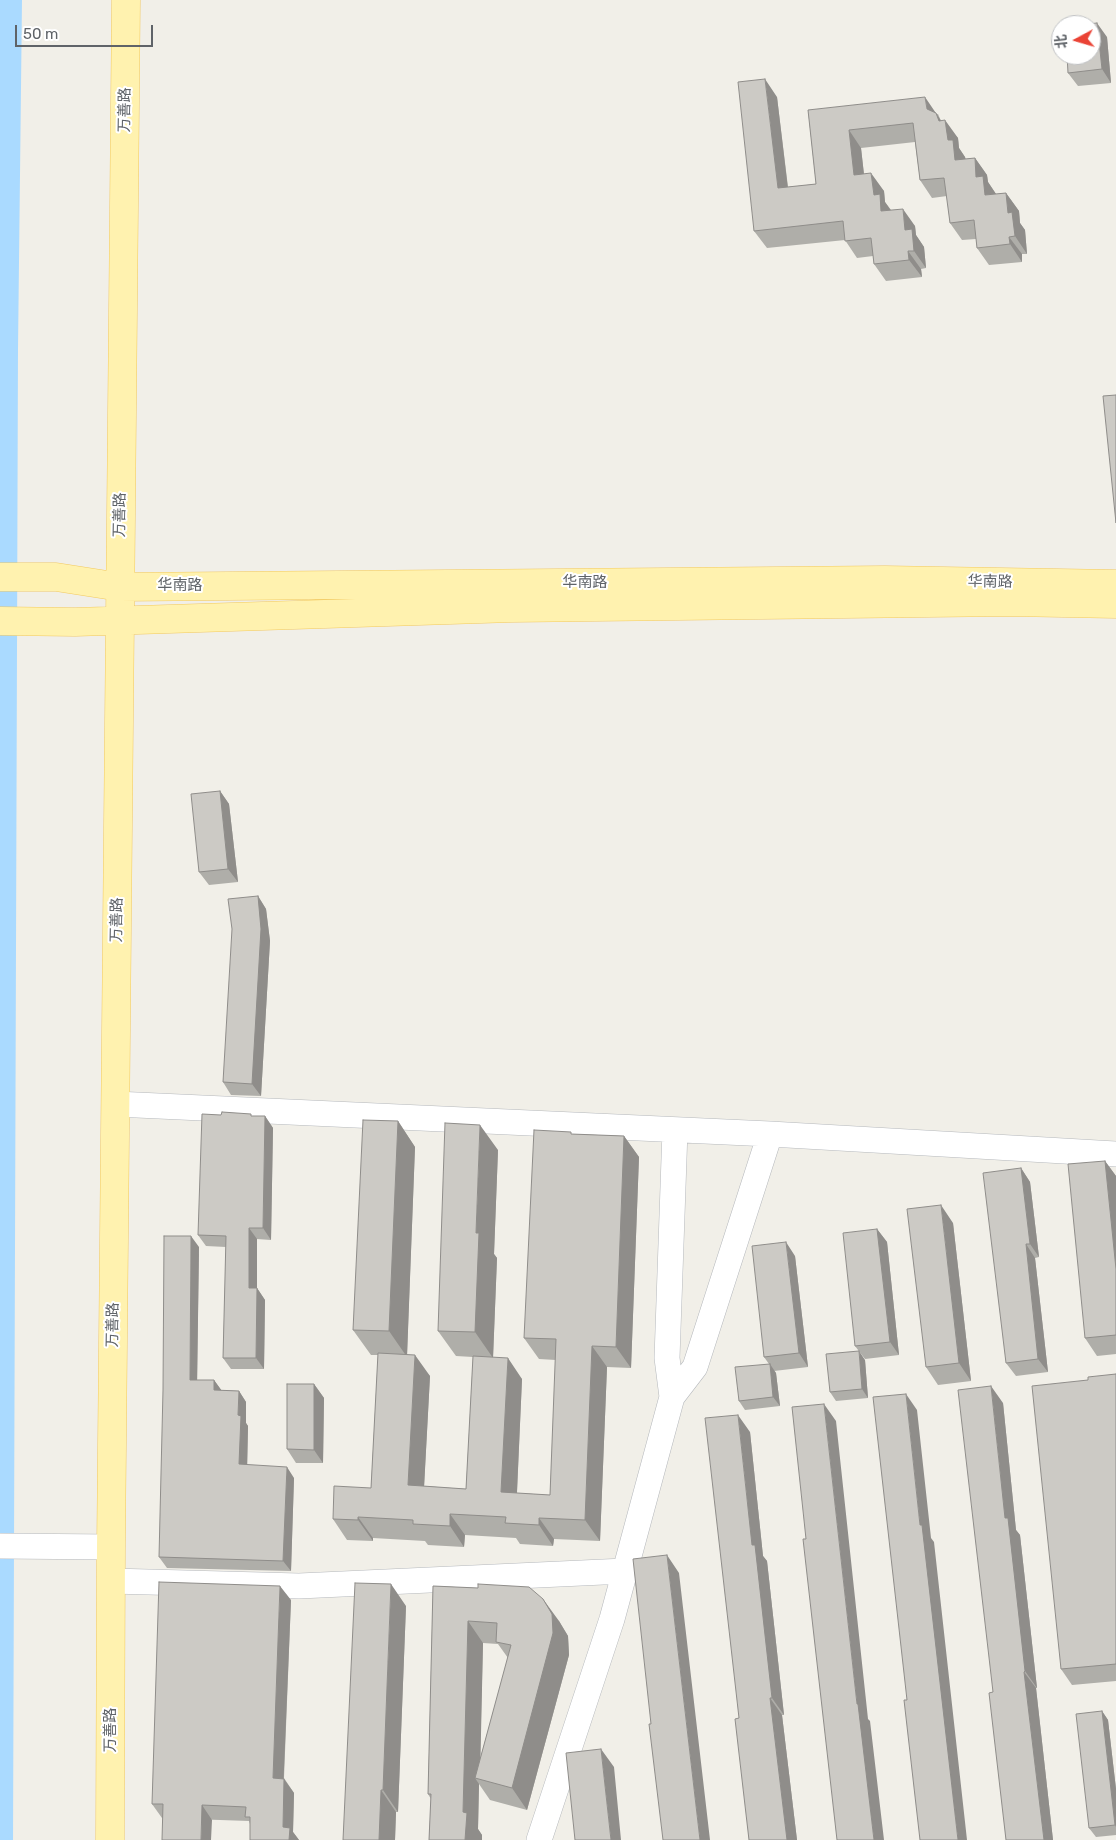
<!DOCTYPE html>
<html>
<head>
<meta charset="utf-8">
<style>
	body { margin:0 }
	#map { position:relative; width:1116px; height:1840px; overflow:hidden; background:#f1efe8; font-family:Rubik,"Noto Sans SC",sans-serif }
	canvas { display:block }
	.north { position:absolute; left:1051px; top:15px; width:50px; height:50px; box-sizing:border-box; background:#fff; border:1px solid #bfc1c3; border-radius:50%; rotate:264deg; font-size:14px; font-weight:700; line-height:20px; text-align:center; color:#5f6368 }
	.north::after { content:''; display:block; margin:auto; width:18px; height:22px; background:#ea4335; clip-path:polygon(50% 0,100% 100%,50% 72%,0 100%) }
	.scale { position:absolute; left:15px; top:25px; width:138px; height:22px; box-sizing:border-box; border:2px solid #5f6368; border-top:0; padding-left:6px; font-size:15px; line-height:18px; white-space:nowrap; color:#5f6368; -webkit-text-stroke:4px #fff; paint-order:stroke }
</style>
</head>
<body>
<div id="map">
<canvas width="1116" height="1840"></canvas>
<div class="north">北</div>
<div class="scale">50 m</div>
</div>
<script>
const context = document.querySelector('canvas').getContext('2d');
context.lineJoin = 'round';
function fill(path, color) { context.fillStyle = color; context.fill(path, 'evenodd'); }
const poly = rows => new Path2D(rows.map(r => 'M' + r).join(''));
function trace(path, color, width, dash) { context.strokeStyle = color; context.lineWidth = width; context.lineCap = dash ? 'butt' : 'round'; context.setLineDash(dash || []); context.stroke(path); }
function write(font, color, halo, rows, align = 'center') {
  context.font = font + ' Rubik,"Noto Sans SC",sans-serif'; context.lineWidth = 4; context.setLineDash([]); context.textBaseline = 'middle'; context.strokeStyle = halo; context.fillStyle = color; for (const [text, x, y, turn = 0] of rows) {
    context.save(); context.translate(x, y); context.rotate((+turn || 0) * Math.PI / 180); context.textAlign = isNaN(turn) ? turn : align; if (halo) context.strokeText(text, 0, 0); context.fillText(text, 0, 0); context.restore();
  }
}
fill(poly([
	[0,0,22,0,18,349,13,1840,0,1840]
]), '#aadaff');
const minor = poly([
	[115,1104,770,1134,1116,1154],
	[672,1397,695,1367,770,1134],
	[0,1546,111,1547],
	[111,1581,299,1586,625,1571],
	[539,1840,612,1619,672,1397,667,1358,675,1130]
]);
const major = poly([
	[0,577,56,577,120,587,885,580,1116,584],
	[0,621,75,622,512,608,1010,602,1116,604],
	[110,1840,111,1547,126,0]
]);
trace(minor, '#b5b8bc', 26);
trace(major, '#f2c960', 29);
trace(minor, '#fff', 25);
trace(major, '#fff2af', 28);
fill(poly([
	[1107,37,1111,83,1078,86,1068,73],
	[777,97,788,187,816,184,808,110,938,114,941,121,958,138,959,148,965,157,966,159,975,158,987,175,988,182,996,194,1006,193,1019,211,1020,223,1025,230,1027,254,1022,254,1022,262,989,265,977,248,976,239,962,240,950,223,947,196,932,198,920,180,915,142,861,148,864,174,884,191,885,202,891,210,915,226,916,235,924,247,926,268,921,269,922,277,886,281,874,264,873,256,857,258,845,240,767,248,754,231],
	[220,791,229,804,238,882,209,885,199,872],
	[258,896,266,909,270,941,261,1096,231,1095,223,1082],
	[253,1116,265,1116,273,1128,271,1240,257,1239,257,1288,265,1300,264,1369,231,1369,223,1358,226,1247,206,1246,198,1235],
	[398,1121,415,1147,407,1354,430,1376,424,1486,466,1489,473,1357,456,1356,438,1331,498,1150,494,1254,497,1258,493,1358,522,1379,517,1493,550,1495,556,1360,539,1359,524,1338,573,1134,624,1136,639,1157,631,1368,607,1367,600,1541,554,1539,553,1546,520,1544,516,1538,465,1535,464,1547,428,1545,425,1541,373,1538,373,1541,347,1540,333,1519,371,1488,378,1355,371,1355,353,1330],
	[1105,1161,1116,1176,1116,1354,1097,1356,1085,1338],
	[1021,1168,1030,1182,1039,1257,1035,1258,1048,1372,1016,1376,1006,1363],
	[953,1223,971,1381,938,1385,926,1367],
	[877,1229,887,1242,899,1355,865,1359,855,1346],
	[199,1247,197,1380,214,1380,221,1390,239,1391,246,1402,246,1423,248,1426,247,1465,294,1478,291,1571,167,1568,159,1557],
	[795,1256,808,1367,774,1371,776,1373,780,1406,745,1410,739,1401,769,1364,764,1357],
	[865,1360,868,1398,836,1401,830,1392],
	[1116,1374,1116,1681,1072,1685,1061,1669,1088,1380],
	[314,1384,324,1398,323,1463,296,1463,287,1449],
	[1003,1403,1016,1530,1020,1535,1037,1688,1036,1688,1053,1840,1006,1840,993,1692],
	[750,1432,763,1556,767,1561,784,1715,782,1715,797,1840,749,1840,739,1718],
	[433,1586,478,1588,559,1621,568,1636,569,1655,527,1810,490,1800,479,1784,478,1829,482,1835,482,1840,429,1840,431,1799,428,1794],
	[483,1643,498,1644,508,1658,480,1759],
	[291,1600,284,1778,294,1793,293,1832,299,1840,250,1840,250,1824,249,1821,162,1818,152,1804],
	[406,1606,398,1812,396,1812,395,1840,343,1840],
	[1102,1711,1108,1720,1116,1789,1116,1835,1096,1837,1089,1828]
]), '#afaea9');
fill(poly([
	[1097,23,1107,37,1111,83,1102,69],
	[765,79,777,97,790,206,778,188],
	[925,97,946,128,945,120,958,138,959,148,965,157,967,177,955,160,927,109],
	[849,130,861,148,866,193,854,175],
	[975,158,987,175,988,182,996,194,985,195,976,177],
	[871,173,884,191,885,202,892,212,881,211,874,195],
	[1006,193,1019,211,1020,223,1025,230,1027,254,1015,236,1008,213],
	[903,209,915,226,916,235,924,247,926,268,914,251,905,230],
	[1009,237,1022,254,1022,262,1010,244],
	[908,251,921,269,922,277,909,260],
	[220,791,229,804,238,882,228,869],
	[258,896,266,909,270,941,261,1096,252,1084],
	[265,1116,273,1128,271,1240,263,1228],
	[398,1121,415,1147,407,1357,389,1331],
	[480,1125,498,1150,494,1254,497,1258,493,1358,475,1332,476,1233],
	[624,1136,639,1157,631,1368,616,1347],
	[1105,1161,1116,1176,1116,1269],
	[1021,1168,1030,1182,1039,1257,1030,1244],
	[941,1205,953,1223,971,1381,959,1363],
	[249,1228,257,1239,257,1300,249,1288],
	[877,1229,887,1242,899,1355,890,1342],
	[191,1236,199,1247,197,1390,190,1380],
	[786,1242,795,1256,808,1367,799,1353],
	[1026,1244,1035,1258,1048,1372,1038,1359],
	[257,1288,265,1300,264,1369,256,1358],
	[592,1346,607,1367,600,1541,585,1520],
	[859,1351,865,1360,868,1398,862,1389],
	[415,1355,430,1376,423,1507,408,1485],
	[508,1358,522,1379,516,1513,501,1492],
	[770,1364,776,1373,780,1406,773,1397],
	[214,1380,222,1391,214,1390],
	[314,1384,324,1398,323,1463,314,1450],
	[991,1386,1003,1403,1016,1530,1020,1535,1037,1688,1025,1671,1005,1518],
	[239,1391,246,1402,246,1423,248,1426,247,1475,239,1464,238,1415],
	[906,1394,917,1410,931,1538,934,1542,967,1840,958,1840,920,1525],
	[824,1404,836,1421,868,1719,870,1721,884,1840,874,1840,857,1704],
	[738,1415,750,1432,763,1556,767,1561,784,1715,772,1698,752,1545],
	[287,1467,294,1478,291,1571,283,1561],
	[450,1514,465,1535,464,1547,450,1526],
	[358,1517,373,1538,373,1541,358,1520],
	[539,1518,554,1539,553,1546,539,1525],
	[667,1555,679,1573,710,1840,700,1840],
	[391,1584,406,1606,398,1812,383,1790],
	[280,1586,291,1600,283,1793,273,1778],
	[543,1599,559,1621,568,1636,569,1655,527,1810,512,1788],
	[468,1621,483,1643,480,1779,475,1778,479,1784,478,1829,482,1835,482,1840,465,1840,463,1812],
	[1024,1672,1036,1688,1053,1840,1044,1840],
	[770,1698,782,1715,797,1840,787,1840],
	[1102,1711,1108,1720,1116,1789,1116,1827,1115,1825],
	[601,1749,614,1767,621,1840,611,1840],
	[284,1779,294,1793,293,1832,299,1840,289,1840,283,1827],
	[381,1790,396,1812,395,1840,379,1840],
	[202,1805,212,1820,211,1840,201,1840]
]), '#8f8d8a');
const building = poly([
	[1097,23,1102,69,1068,73,1067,55,1091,55,1091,25,1081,25,1097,23],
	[765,79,778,188,816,184,808,110,925,97,927,109,936,113,939,121,945,120,948,140,953,140,955,160,975,158,976,177,983,176,985,195,1006,193,1008,213,1012,212,1015,236,1009,237,1010,244,977,248,974,220,950,223,944,178,920,180,913,123,849,130,854,175,871,173,874,195,880,194,881,211,903,209,905,230,912,229,914,251,908,251,909,260,874,264,871,238,845,241,843,221,754,231,738,82,765,79],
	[1116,395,1116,523,1103,396,1116,395],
	[220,791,228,869,199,872,191,794,220,791],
	[258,896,261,929,252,1084,223,1082,232,929,228,899,258,896],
	[222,1112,251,1114,251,1116,265,1116,263,1228,249,1228,249,1288,257,1288,256,1358,223,1358,226,1236,198,1235,202,1114,221,1115,222,1112],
	[363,1120,398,1121,389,1331,353,1330,363,1120],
	[445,1123,480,1125,476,1233,479,1233,475,1332,438,1331,445,1123],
	[534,1130,571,1132,571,1134,624,1136,616,1347,592,1346,585,1520,539,1518,539,1525,505,1523,506,1517,450,1514,450,1526,413,1524,413,1520,358,1517,358,1520,333,1519,334,1486,371,1488,378,1353,415,1355,408,1485,466,1489,473,1356,508,1358,501,1492,550,1495,556,1339,524,1338,534,1130],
	[1105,1161,1116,1269,1116,1335,1085,1338,1068,1164,1105,1161],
	[1021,1168,1030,1244,1026,1244,1038,1359,1006,1363,983,1173,1021,1168],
	[941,1205,959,1363,926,1367,907,1209,941,1205],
	[877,1229,890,1342,855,1346,843,1233,877,1229],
	[164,1236,191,1236,190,1380,214,1380,214,1390,239,1391,238,1415,241,1416,239,1464,287,1467,283,1561,159,1557,163,1390,164,1236],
	[786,1242,799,1353,764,1357,752,1246,786,1242],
	[859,1351,862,1389,830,1392,826,1354,859,1351],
	[770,1364,773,1397,739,1401,735,1367,770,1364],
	[1116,1374,1116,1664,1061,1669,1032,1386,1088,1380,1088,1377,1116,1374],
	[287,1384,314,1384,314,1450,287,1449,287,1384],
	[991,1386,1005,1518,1008,1518,1025,1671,1024,1672,1044,1840,1006,1840,989,1693,993,1692,958,1390,991,1386],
	[906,1394,920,1525,922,1525,958,1840,920,1840,904,1700,907,1700,873,1397,906,1394],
	[824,1404,857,1704,858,1704,874,1840,837,1840,803,1539,806,1539,792,1407,824,1404],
	[738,1415,752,1545,755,1545,772,1698,770,1698,787,1840,749,1840,735,1719,739,1718,705,1418,738,1415],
	[667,1555,700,1840,663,1840,649,1724,651,1724,633,1559,667,1555],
	[159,1582,280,1586,273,1778,284,1779,283,1827,290,1828,289,1840,250,1840,250,1817,245,1817,246,1807,202,1805,201,1840,162,1840,163,1804,152,1804,159,1582],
	[355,1583,391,1584,383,1790,381,1790,379,1840,343,1840,355,1583],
	[478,1584,529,1587,543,1599,552,1614,553,1633,512,1788,475,1778,511,1645,496,1642,497,1623,468,1621,463,1812,467,1813,465,1840,429,1840,431,1794,428,1794,433,1586,478,1588,478,1584],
	[1102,1711,1115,1825,1089,1828,1076,1714,1102,1711],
	[601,1749,611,1840,575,1840,566,1753,601,1749]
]);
fill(building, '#cccac5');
trace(building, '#8f8d8a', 1);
write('15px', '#5f6368', '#fff', [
	["万善路",125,110,-89],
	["万善路",120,515,-89],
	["华南路",990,582,1],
	["华南路",585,583],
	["华南路",180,586],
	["万善路",117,920,-89],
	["万善路",113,1325,-89],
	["万善路",111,1730,-90]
]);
</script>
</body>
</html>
